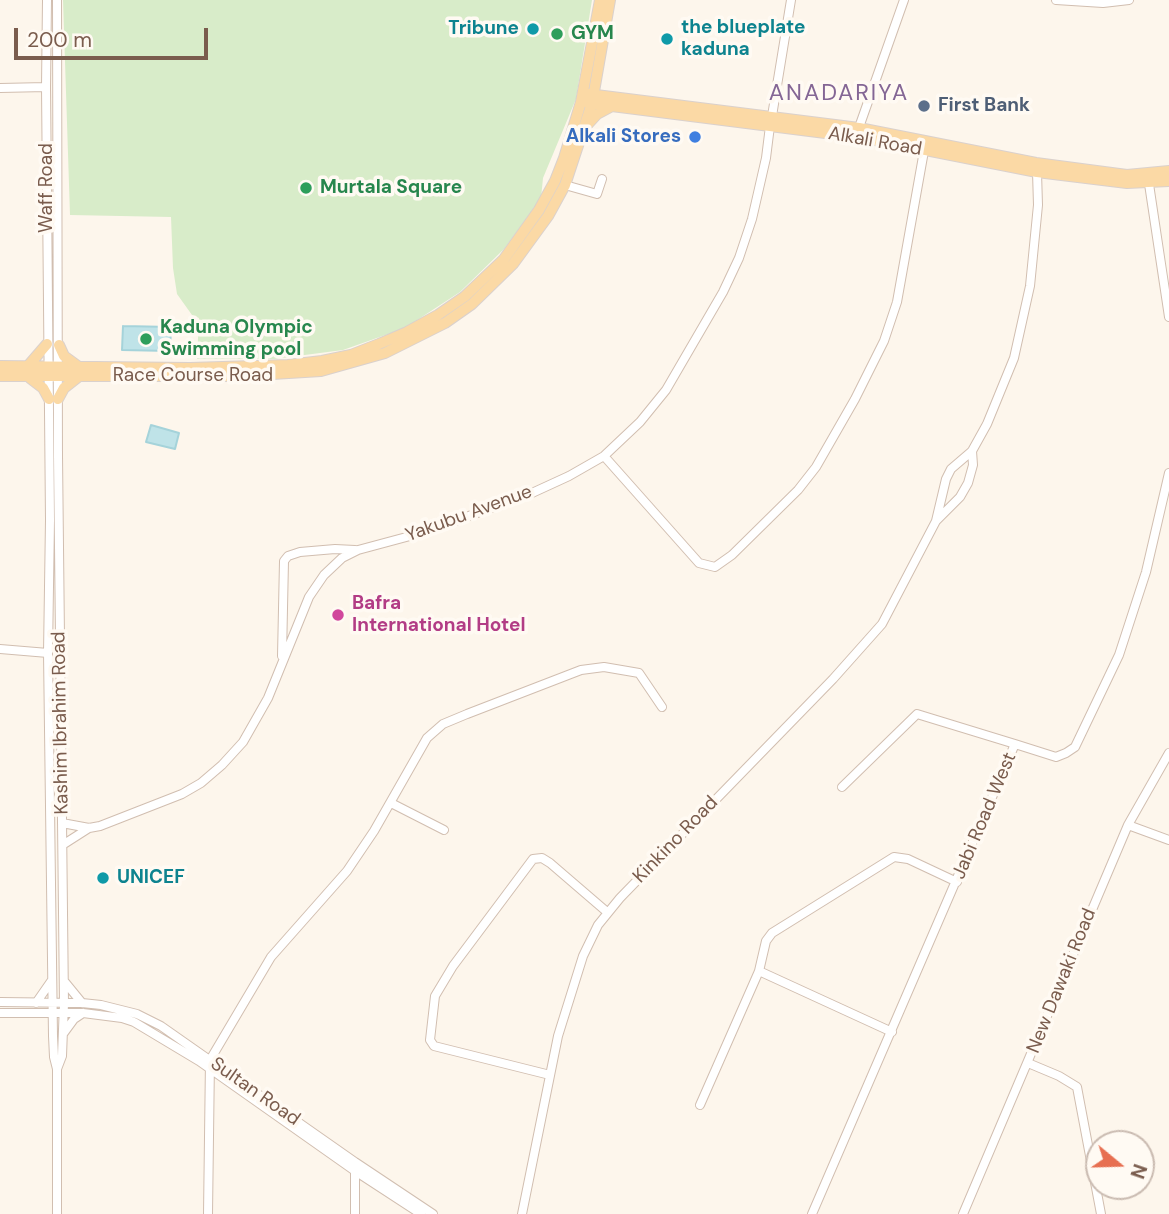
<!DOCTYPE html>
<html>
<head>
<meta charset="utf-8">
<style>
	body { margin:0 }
	#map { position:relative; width:1169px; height:1214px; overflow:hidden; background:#fdf6ec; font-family:"DM Sans",sans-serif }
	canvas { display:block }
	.north { position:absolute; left:1085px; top:1130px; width:70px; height:70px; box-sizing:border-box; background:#fffaf3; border:2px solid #cabbb1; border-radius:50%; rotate:109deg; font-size:19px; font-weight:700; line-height:28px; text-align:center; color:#7a5c4d }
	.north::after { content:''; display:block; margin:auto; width:24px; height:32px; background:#e76f51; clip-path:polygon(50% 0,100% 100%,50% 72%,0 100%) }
	.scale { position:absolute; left:14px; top:28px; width:194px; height:32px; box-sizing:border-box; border:4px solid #7a5c4d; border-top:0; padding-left:9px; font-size:21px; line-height:24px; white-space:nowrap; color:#7a5c4d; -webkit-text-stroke:5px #fffaf3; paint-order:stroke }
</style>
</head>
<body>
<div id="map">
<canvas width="1169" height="1214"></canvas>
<div class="north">N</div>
<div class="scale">200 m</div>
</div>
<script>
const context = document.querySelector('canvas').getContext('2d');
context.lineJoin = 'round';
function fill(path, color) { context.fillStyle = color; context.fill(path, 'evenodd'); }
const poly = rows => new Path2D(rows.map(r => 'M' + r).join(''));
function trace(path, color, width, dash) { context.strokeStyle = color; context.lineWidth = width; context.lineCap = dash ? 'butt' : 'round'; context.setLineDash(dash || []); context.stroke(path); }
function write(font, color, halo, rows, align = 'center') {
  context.font = font + ' "DM Sans",sans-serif'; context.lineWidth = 7; context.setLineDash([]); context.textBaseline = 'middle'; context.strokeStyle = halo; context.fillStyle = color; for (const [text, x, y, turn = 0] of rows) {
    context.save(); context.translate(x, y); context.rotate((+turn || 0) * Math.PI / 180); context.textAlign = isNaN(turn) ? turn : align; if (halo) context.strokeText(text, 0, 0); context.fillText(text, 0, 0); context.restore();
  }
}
fill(poly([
	[63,0,592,0,576,99,543,178,541,198,504,249,460,292,405,328,343,350,274,359,197,359,199,318,192,315,177,294,173,268,171,217,70,215]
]), '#d8ecc9');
const water = poly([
	[123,326,171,327,170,351,122,350,123,326],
	[151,425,179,433,175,449,146,442,151,425]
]);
fill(water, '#bfe3e8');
trace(water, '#a5d3da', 2);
const minor = poly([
	[47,0,46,87,50,520,48,653,53,1036,54,1057,57,1069,57,1214],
	[57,0,58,455,64,1003,62,1056,57,1069],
	[1056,0,1103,3,1129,0],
	[0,88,46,87],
	[772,116,791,0],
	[857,133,904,0],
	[1149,184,1169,317],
	[565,185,597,194,602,179],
	[604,456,699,563,715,567,732,555,798,490,816,467,855,399,884,341,897,302,924,151],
	[936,521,960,497,968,483,973,465,972,451],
	[0,649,48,653],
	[282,656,284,561,288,556,300,552,335,549,355,550],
	[842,787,917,714,1015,744],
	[391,803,444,830],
	[62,823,89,828,100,826,182,794,201,783,222,765,243,742,268,698,309,597,324,575,342,558,358,550,425,532,532,493,569,476,604,456,640,422,666,390,723,292,739,258,752,219,766,158,770,126],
	[1128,825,1169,840],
	[64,844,89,828],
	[759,971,892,1032],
	[64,981,82,1003],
	[0,1002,82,1003,101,1005,137,1014,161,1026,355,1162,433,1214],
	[36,1003,52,980],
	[0,1013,83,1013,122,1018,134,1022,199,1061,355,1171,421,1214],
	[63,1034,74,1019,83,1013],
	[1028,1063,1059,1076,1077,1087,1101,1214],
	[550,1075,434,1046,430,1040,435,996,453,966,533,859,542,858,550,863,607,912],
	[700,1105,759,971,766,941,772,933,894,857,908,859,957,882],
	[355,1171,355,1214],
	[208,1214,210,1060,271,957,347,871,374,831,427,738,443,724,467,714,581,670,604,667,639,673,662,707],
	[522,1214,558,1036,583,956,598,925,620,898,833,679,882,624,936,521,946,479,951,469,972,451,987,424,1014,358,1030,286,1038,205,1037,172],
	[812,1214,1015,744,1056,757,1066,753,1075,747,1119,655,1146,572,1169,473],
	[963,1214,1128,825,1169,753]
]);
const major = poly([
	[588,94,859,128,1036,163,1127,175,1169,171],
	[588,103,865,138,1037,172,1127,183,1169,181],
	[586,126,597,114,612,106],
	[59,345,64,356,79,367],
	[0,366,190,368,288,365,322,361,351,355,379,344,407,332,438,315,464,297,504,259,539,210,555,181,564,158,581,102,600,0],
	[28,366,47,344],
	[0,376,240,376,321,371,385,353,445,323,472,304,513,264,548,216,565,185,592,103,610,0],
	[30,378,43,388,49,399],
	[58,399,64,388,78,377]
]);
trace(minor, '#d1beb0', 10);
trace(major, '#dad1cd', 12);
trace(minor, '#fff', 8);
trace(major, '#fbd9a5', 10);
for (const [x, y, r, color] of [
	[533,29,7,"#0f9aa8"],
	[557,34,7,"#2e9e5b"],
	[667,39,7,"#0f9aa8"],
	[924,106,7,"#5c6f8a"],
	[695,137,7,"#3f7fe0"],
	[306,188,7,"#2e9e5b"],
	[146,339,7,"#2e9e5b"],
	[338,615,7,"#d1479c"],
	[103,878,7,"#0f9aa8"]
]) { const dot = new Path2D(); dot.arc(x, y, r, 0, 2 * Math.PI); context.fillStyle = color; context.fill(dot); trace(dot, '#fffaf3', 2.5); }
write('bold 19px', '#0d838f', '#fffaf3', [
	["the blueplate",681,28],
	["kaduna",681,50],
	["Tribune",519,29,"right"],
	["UNICEF",117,878]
], 'left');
write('bold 19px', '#27864d', '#fffaf3', [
	["GYM",571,34],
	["Murtala Square",320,188],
	["Kaduna Olympic",160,328],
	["Swimming pool",160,350]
], 'left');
write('bold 19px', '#4e5e75', '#fffaf3', [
	["First Bank",938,106]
], 'left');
write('bold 19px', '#366cbe', '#fffaf3', [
	["Alkali Stores",681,137]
], 'right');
write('19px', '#7a5c4d', '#fffaf3', [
	["Alkali Road",875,142,10],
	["Waff Road",47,188,-90],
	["Race Course Road",193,376],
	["Yakubu Avenue",469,514,-20],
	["Kashim Ibrahim Road",61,723,-91],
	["Jabi Road West",985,816,-67],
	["Kinkino Road",676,840,-46],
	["New Dawaki Road",1062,981,-68],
	["Sultan Road",255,1092,35]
]);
write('bold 19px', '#b23c85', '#fffaf3', [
	["Bafra",352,604],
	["International Hotel",352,626]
], 'left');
context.letterSpacing = '2px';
write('23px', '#846695', '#fffaf3', [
	["ANADARIYA",839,94]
]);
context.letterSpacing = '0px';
</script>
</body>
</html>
